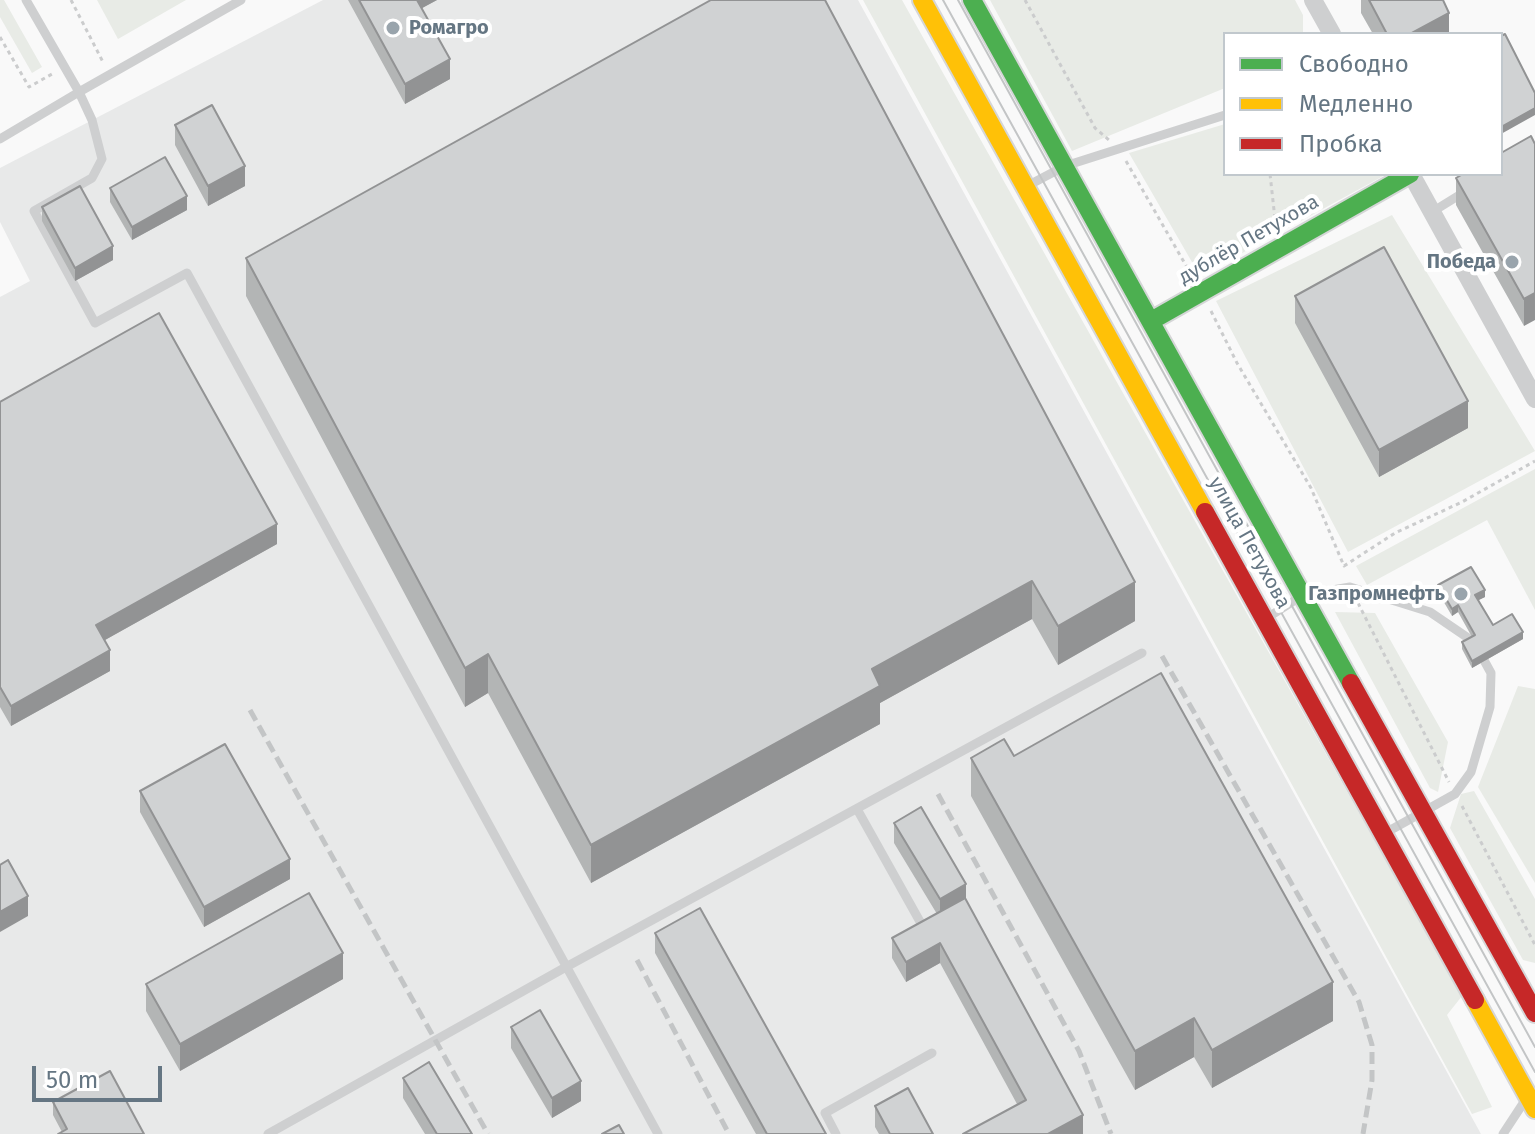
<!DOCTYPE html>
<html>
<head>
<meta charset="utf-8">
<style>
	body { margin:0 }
	#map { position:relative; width:1535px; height:1134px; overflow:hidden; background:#f9f9f9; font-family:"Fira Sans",sans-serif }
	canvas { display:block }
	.legend { position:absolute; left:1223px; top:32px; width:280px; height:144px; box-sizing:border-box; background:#fff; border:2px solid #c1c8cd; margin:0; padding:10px 14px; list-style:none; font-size:24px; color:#657683 }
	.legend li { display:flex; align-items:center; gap:16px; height:40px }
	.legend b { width:40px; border:2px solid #c1c8cd }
	.scale { position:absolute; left:32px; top:1066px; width:130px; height:36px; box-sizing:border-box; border:4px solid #657683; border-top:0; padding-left:10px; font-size:24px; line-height:28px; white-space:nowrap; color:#657683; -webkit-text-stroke:6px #fff; paint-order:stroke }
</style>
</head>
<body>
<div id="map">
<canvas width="1535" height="1134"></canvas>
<ul class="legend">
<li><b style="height:10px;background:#4caf50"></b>Свободно</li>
<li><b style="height:10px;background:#ffc107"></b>Медленно</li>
<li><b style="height:10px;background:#c62828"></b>Пробка</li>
</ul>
<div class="scale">50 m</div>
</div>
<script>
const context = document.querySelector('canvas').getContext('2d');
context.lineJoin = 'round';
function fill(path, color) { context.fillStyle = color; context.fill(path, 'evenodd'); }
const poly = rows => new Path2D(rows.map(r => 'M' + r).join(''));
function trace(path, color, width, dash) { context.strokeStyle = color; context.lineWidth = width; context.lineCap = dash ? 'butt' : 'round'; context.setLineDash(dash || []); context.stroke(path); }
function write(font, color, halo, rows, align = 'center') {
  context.font = font + ' "Fira Sans",sans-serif'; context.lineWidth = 8; context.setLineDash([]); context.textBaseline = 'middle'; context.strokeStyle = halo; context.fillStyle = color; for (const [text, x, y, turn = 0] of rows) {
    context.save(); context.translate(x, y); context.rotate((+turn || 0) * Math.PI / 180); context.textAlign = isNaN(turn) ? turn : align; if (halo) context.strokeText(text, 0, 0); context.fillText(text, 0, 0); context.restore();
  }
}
fill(poly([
	[323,0,858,0,1481,1134,0,1134,0,297,30,281,0,222,0,168]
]), '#e8e9e9');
fill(poly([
	[0,0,4,0,42,67,32,73,0,17],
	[97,0,186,0,118,39],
	[863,0,902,0,1462,996,1447,1015,1492,1107,1472,1114],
	[990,0,1295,0,1303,15,1303,34,1225,34,1225,88,1072,151],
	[1225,124,1225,174,1387,174,1200,276,1129,153],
	[1392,215,1535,451,1348,552,1216,301],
	[1535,469,1535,610,1487,520,1367,585,1356,566],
	[1335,612,1375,613,1448,742,1438,792,1430,788],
	[1518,686,1535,689,1535,883,1478,787],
	[1474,791,1535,899,1535,963,1523,960,1450,828,1461,794]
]), '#e8ebe6');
const fast = poly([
	[972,0,1351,683],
	[1151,321,1410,174]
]);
const slow = poly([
	[922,0,1205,512],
	[1475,1000,1535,1109]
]);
const jam = poly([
	[1205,512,1475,1000],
	[1351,683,1535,1013]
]);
trace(fast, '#d5d6d7', 22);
trace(slow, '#d5d6d7', 22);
trace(jam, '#d5d6d7', 22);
trace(poly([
	[71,0,104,64],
	[1025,0,1095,128,1109,140],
	[0,37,29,87,52,74],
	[1126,161,1192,276],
	[1266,231,1275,219,1270,174],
	[1211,311,1237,363,1311,488,1344,566,1395,533,1462,502,1535,461],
	[1358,603,1449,782],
	[1462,806,1535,945]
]), '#cbcccd', 3, [4, 4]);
trace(poly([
	[241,0,79,92,92,120,102,159,92,178,34,211,95,323,187,273,658,1134],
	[0,139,79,92,26,0],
	[1029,185,1065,166,1225,115],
	[1432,212,1466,191],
	[1270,616,1303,595,1350,587,1430,612,1474,642,1491,673,1490,707,1471,772,1455,794,1387,832],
	[857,809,923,927],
	[268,1134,566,967,1142,653],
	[836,1134,825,1113,932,1053],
	[1503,1134,1524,1102]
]), '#cecfd0', 9);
trace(poly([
	[1313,0,1332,34],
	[1411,174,1535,399]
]), '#cecfd0', 18);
trace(fast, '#4caf50', 18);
trace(slow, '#ffc107', 18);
trace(jam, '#c62828', 18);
trace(poly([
	[943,0,1535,1072],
	[958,0,1535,1047]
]), '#c3c5c6', 2);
trace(poly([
	[1162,656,1359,1002,1372,1045,1372,1080,1363,1134],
	[250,710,488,1134],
	[938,794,1079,1051,1111,1134],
	[637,960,729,1134]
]), '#c3c5c6', 5, [12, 6]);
fill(poly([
	[348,0,437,0,422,8,450,79,405,104],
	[1361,0,1443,0,1449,34,1373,34,1361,13],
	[175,125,245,186,208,206,175,145],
	[1535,144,1524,326,1456,205,1456,178],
	[110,188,187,210,132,240,110,202],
	[42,207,113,260,75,281,42,221],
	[246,258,1135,621,1058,665,1032,619,880,703,880,724,591,883,488,693,465,707,246,296],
	[1295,296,1468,428,1379,477,1295,323],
	[0,402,277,544,105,640,110,671,11,726,0,707],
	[1438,585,1485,597,1478,600,1493,625,1523,639,1472,668,1462,649,1462,642,1472,637,1458,612,1452,616,1438,592],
	[1014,756,1333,1021,1212,1088,1194,1057,1135,1090,971,796,971,758],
	[140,791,290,879,204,927,140,812],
	[894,823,966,901,1083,1134,1017,1104,940,963,906,982,892,958,892,938,937,914,894,843],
	[655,933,826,1134,756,1134,655,953],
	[343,979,180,1071,146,1011,146,984],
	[511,1027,581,1101,552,1118,511,1048],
	[403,1078,472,1134,425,1134,403,1098],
	[53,1102,144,1134,62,1132,53,1115],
	[875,1106,933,1134,879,1134,875,1127]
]), '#b3b5b5');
fill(poly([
	[413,0,437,0,413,13],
	[1449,13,1449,34,1410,34],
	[450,59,450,79,405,104,405,84],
	[1535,108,1535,115,1501,134,1501,127],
	[245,166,245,186,208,206,208,186],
	[187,196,187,210,132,240,132,227],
	[113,246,113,260,75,281,75,268],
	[1535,293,1535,320,1524,326,1524,299],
	[1468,401,1468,428,1379,477,1379,450],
	[277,524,277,544,96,645,96,625],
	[1032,581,1032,619,880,703,880,724,591,883,591,845,872,669],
	[1135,582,1135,621,1058,665,1058,626],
	[1485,590,1485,597,1475,602,1475,595],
	[1458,605,1458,612,1452,616,1452,609],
	[1523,632,1523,639,1472,668,1472,661],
	[110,650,110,671,11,726,11,706],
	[488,654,488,693,465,707,465,668],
	[290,859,290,879,204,927,204,907],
	[966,884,966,904,940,919,940,899],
	[28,896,28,916,0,932,0,912],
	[940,943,940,963,906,982,906,962],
	[343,953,343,979,180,1071,180,1044],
	[1333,982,1333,1021,1212,1088,1212,1050],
	[1194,1018,1194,1057,1135,1090,1135,1051],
	[581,1081,581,1101,552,1118,552,1098],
	[1083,1115,1083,1134,1048,1134]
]), '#929394');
const building = poly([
	[359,0,417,0,450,59,405,84,359,0],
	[711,0,825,0,1135,582,1058,626,1032,581,872,669,880,686,591,845,488,654,465,668,246,258,711,0],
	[1369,0,1443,0,1449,13,1410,34,1387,34,1369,0],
	[1505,34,1535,93,1535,108,1501,127,1501,36,1505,34],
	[212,105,245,166,208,186,175,125,212,105],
	[1531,136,1535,144,1535,293,1524,299,1456,178,1463,174,1501,174,1501,153,1531,136],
	[165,157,187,196,132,227,110,188,165,157],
	[80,186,113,246,75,268,42,207,80,186],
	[1384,247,1468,401,1379,450,1295,296,1384,247],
	[159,313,277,524,96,625,110,650,11,706,0,687,0,402,159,313],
	[1471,567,1485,590,1475,595,1493,625,1512,614,1523,632,1472,661,1462,642,1475,635,1458,605,1452,609,1438,585,1471,567],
	[1161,673,1333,982,1212,1050,1194,1018,1135,1051,971,758,1004,739,1014,756,1161,673],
	[225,744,290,859,204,907,140,791,225,744],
	[921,807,966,884,940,899,894,823,921,807],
	[8,860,28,896,0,912,0,865,8,860],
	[309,893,343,953,180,1044,146,984,309,893],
	[965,898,1083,1115,1048,1134,963,1134,1026,1100,940,943,906,962,892,938,965,898],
	[700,908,826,1134,767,1134,655,933,700,908],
	[540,1010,581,1081,552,1098,511,1027,540,1010],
	[429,1062,472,1134,437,1134,403,1078,429,1062],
	[110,1071,144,1134,58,1134,67,1129,53,1102,110,1071],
	[908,1088,933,1134,890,1134,875,1106,908,1088],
	[619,1125,624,1134,602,1134,619,1125]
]);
fill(building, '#d0d2d3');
trace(building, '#929394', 2);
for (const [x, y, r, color] of [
	[393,28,8,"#99a4ac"],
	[1512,262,8,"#99a4ac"],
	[1461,594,8,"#99a4ac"]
]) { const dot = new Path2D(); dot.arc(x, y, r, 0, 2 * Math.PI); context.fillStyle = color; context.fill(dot); trace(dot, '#fff', 3); }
write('bold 20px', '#657683', '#fff', [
	["Ромагро",409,28,"left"],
	["Победа",1496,262],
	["Газпромнефть",1445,594]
], 'right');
write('20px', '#657683', '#fff', [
	["дублёр Петухова",1249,240,-30],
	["улица Петухова",1249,543,61]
]);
</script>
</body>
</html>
